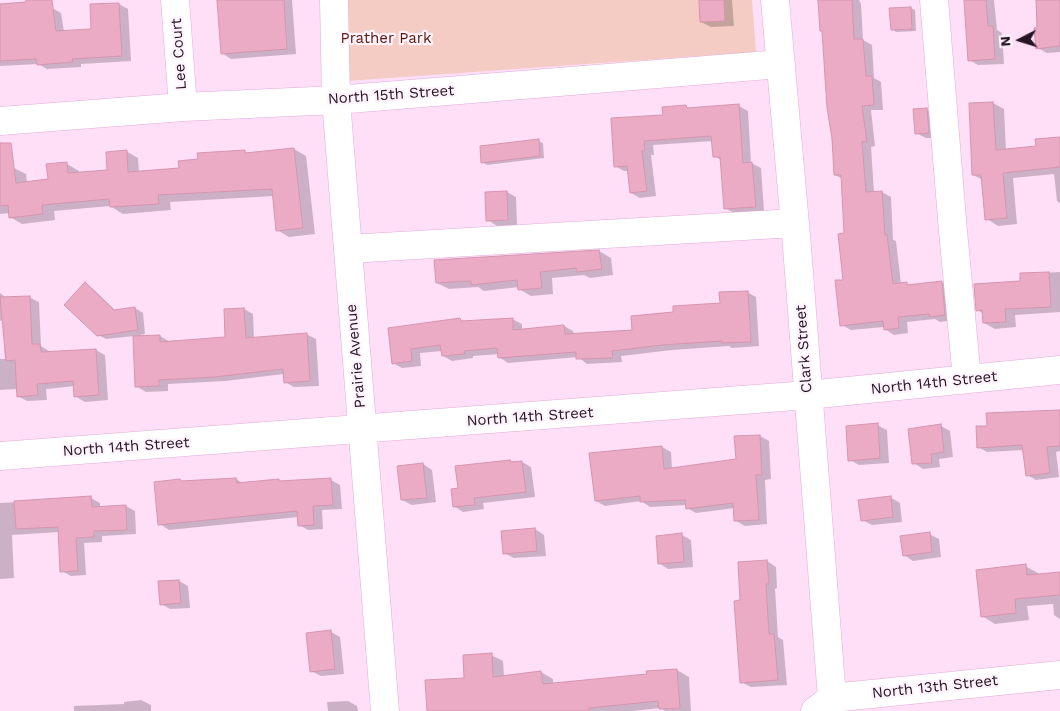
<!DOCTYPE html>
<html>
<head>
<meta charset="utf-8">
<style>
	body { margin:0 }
	#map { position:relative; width:1060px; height:711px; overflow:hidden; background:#ffdef8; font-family:"Work Sans",sans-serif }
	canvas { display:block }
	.north { position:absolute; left:995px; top:15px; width:50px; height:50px; -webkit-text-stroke:4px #fef3fc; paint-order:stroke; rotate:265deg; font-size:14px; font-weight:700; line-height:20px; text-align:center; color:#261323 }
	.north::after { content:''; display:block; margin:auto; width:18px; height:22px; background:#261323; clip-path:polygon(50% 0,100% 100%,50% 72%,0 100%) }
</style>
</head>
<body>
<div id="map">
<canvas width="1060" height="711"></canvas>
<div class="north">N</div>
</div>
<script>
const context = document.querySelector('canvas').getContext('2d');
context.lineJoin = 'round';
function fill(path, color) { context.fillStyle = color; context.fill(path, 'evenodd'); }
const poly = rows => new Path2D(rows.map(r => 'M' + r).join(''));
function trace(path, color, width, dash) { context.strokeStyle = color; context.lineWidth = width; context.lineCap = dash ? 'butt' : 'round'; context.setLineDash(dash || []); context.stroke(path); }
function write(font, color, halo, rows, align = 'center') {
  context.font = font + ' "Work Sans",sans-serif'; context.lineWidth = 4.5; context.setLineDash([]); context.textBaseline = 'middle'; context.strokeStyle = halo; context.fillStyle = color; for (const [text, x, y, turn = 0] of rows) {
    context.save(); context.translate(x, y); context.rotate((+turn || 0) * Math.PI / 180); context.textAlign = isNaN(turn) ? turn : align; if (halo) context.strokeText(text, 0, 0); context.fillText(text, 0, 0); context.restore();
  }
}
fill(poly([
	[346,0,752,0,756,52,347,81]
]), '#f4ccc3');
fill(poly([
	[218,0,292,0,296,54,231,59,222,53],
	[700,0,732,0,734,26,711,27,701,22],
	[819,0,859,0,861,4,863,40,872,45,874,78,881,82,883,110,871,110,875,146,871,147,874,192,882,192,891,197,893,240,896,241,901,284,906,283,911,286,942,282,951,288,954,320,940,322,935,319,907,322,908,333,894,335,885,329,884,327,851,330,842,325,846,234,843,179,835,175],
	[965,0,994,0,997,30,1002,33,1004,64,978,65,969,60],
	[1037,0,1060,0,1060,52,1047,53,1038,48,1039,28],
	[119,4,128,9,131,61,81,64,81,67,47,69,38,64,0,66,0,10,52,8,61,13,64,32,92,30,91,6],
	[911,8,915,10,916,31,896,32,892,29],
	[993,103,1004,109,1006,150,1037,147,1060,138,1060,203,1057,201,1054,174,1013,178,1017,224,998,226,987,219,983,180,973,175],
	[739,106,748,111,751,163,761,168,764,211,734,213,725,208,721,160,714,156,713,141,653,145,654,155,651,155,656,196,640,198,631,193,628,171,624,171,615,166,664,116,686,107,690,109],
	[927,110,936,115,938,138,926,138,916,133],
	[538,141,543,143,544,158,487,165,482,162],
	[294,149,306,156,315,234,289,237,277,230,274,196,170,202,171,210,123,214,110,206,54,211,55,220,22,224,10,217,10,213,0,214,0,169,14,168,26,174,27,183,49,180,67,164,79,171,79,173,108,171,126,151,138,158,139,172,180,169,244,152,249,154],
	[507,192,516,197,517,225,497,226,488,220],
	[599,251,611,258,613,275,590,278,584,275,552,278,553,294,531,296,519,289,519,287,484,291,478,287,449,289,437,283],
	[1060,272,1060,312,1015,315,1016,327,995,329,984,323,984,314,977,310,1021,282,1021,274],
	[85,284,92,288,116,311,135,308,143,313,145,334,140,335,140,337,160,336,169,341,226,338,244,309,253,314,254,339,306,334,316,339,319,386,294,387,285,382,284,374,225,381,168,384,168,391,146,392,136,386,134,336,106,339,98,335],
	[747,292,756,297,759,346,732,348,729,346,672,350,621,356,622,362,587,364,578,357,508,363,499,357,499,354,473,356,473,358,452,361,443,356,442,351,420,353,421,366,402,368,393,363,389,329,460,320,464,322,512,319,522,324,522,330,564,326,573,331,574,334,634,331,675,313,721,304],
	[0,293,4,296,5,298,29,297,39,302,41,346,49,351,50,353,96,350,105,355,108,400,85,402,75,396,75,386,46,389,47,400,27,401,18,396,18,389,0,390,0,359,5,359,3,320,0,321],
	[1060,412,1060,451,1056,452,1059,477,1036,480,1027,475,1024,450,987,452,978,447],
	[877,425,887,430,889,463,859,465,850,460],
	[941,426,950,431,953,457,939,459,940,467,923,469,914,463],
	[760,436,769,441,771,479,765,480,767,524,745,526,736,521,735,508,696,513,687,508,687,505,650,507,641,501,605,506,596,501,590,454,662,447,671,452,672,469,737,460],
	[510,461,513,463,522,462,531,467,535,497,483,503,484,509,463,512,454,506],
	[423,464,432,470,436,502,412,505,402,500],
	[236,479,244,484,278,480,282,482,331,480,340,485,342,509,322,510,323,529,308,530,299,525,298,517,169,530,160,524,180,480,183,482],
	[890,497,900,503,902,522,872,525,862,520],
	[91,498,100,503,100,507,126,506,135,511,136,534,102,536,102,542,84,543,86,575,71,576,62,571,59,532,12,535,14,578,0,579,0,503],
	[535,529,544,535,546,556,514,558,504,553],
	[929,534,939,539,941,557,913,561,904,555],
	[682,535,691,540,693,567,668,569,659,563],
	[767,561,776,567,777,588,775,589,778,637,783,640,787,685,751,687,741,682],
	[1025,566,1038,573,1039,575,1060,574,1060,619,1054,615,1053,604,1027,606,1029,620,995,624,982,616],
	[179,581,188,586,190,608,170,609,161,604],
	[331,632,340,637,344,674,321,676,311,671],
	[491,655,503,661,504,677,541,672,553,679,553,684,648,675,677,670,689,677,691,711,665,711,660,708,633,711,428,711],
	[141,700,151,705,151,711,74,711,74,706,124,704,124,702],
	[348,701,357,706,358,711,328,711,327,702]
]), '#0003');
const building = poly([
	[26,0,52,0,56,31,91,29,90,4,119,3,122,56,72,59,73,62,37,65,36,59,0,61,0,4,26,2,26,0],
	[217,0,284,0,287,49,221,54,217,0],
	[699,0,724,0,725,21,700,22,699,0],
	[818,0,852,0,854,39,863,39,866,76,872,76,874,105,862,106,867,141,862,142,866,192,882,191,885,235,887,235,893,284,907,282,907,285,942,281,945,315,930,317,929,314,898,317,899,328,884,330,883,321,840,326,835,280,843,280,838,234,844,233,841,175,834,175,832,138,827,108,822,31,820,31,818,0],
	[964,0,986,0,988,26,993,26,995,59,968,61,964,0],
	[1036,0,1060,0,1060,46,1036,49,1034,28,1037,27,1036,0],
	[911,7,912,29,891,30,889,8,911,7],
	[993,102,996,150,1036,146,1035,139,1060,137,1060,167,1003,173,1007,218,985,220,981,175,972,175,969,103,993,102],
	[739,104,743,163,752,162,756,207,724,209,720,157,713,157,711,136,644,141,645,150,642,151,647,191,630,193,627,166,614,167,611,118,663,115,662,107,686,105,687,108,739,104],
	[927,108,929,133,915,134,913,109,927,108],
	[539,139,540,156,481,163,480,146,539,139],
	[0,143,11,143,16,183,48,179,46,164,67,162,68,173,107,170,106,152,127,150,128,172,179,168,178,161,198,159,197,153,245,150,245,153,294,148,303,228,276,231,272,189,158,195,159,204,110,207,109,199,42,205,43,214,9,218,8,205,0,206,0,143],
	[507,191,508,220,486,221,485,192,507,191],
	[599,250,602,269,577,272,576,268,540,272,542,288,518,290,517,280,471,285,471,281,436,283,434,260,599,250],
	[1049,272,1051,307,1005,309,1006,322,983,323,982,310,976,311,974,284,1020,281,1020,273,1049,272],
	[85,282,114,310,135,307,138,330,97,336,64,305,85,282],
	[748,291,751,342,722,343,722,341,662,345,612,351,613,358,576,359,576,352,498,358,497,348,464,351,465,354,442,356,440,345,411,349,412,361,392,364,388,328,460,318,461,321,513,318,513,330,564,325,565,334,632,330,631,316,673,312,673,306,720,303,719,292,748,291],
	[30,296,32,344,40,344,41,352,96,349,99,395,74,397,73,381,37,384,38,395,17,397,15,360,6,361,0,297,30,296],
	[244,308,246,338,307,333,310,381,284,383,283,369,215,377,159,380,159,386,135,387,133,336,160,335,160,342,225,337,224,309,244,308],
	[1060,410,1060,446,1047,447,1050,473,1026,476,1022,445,977,448,976,426,987,426,986,413,1060,410],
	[878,423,880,458,848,461,846,426,878,423],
	[941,424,944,452,931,454,932,463,912,464,908,429,941,424],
	[760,435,762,475,756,475,759,520,734,521,733,503,686,509,685,500,640,502,640,496,595,501,589,453,662,446,664,469,736,459,734,436,760,435],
	[510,460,510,462,522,461,526,492,474,498,475,505,453,507,451,489,458,488,455,466,510,460],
	[423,463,427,498,401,500,397,466,423,463],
	[236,478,237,483,279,479,279,481,331,478,333,505,313,506,314,525,298,526,297,511,158,525,154,482,180,479,181,481,236,478],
	[91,496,92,507,126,505,127,530,94,531,94,537,76,538,78,571,60,572,58,527,16,529,14,501,91,496],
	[891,496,893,517,861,521,858,500,891,496],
	[535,528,537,551,503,554,501,531,535,528],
	[930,532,932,552,903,556,900,536,930,532],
	[682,533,684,562,658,564,656,536,682,533],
	[767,560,769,584,766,584,769,634,774,634,778,680,740,683,734,601,740,600,738,562,767,560],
	[1026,564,1027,575,1060,572,1060,595,1015,599,1016,613,981,617,976,570,1026,564],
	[179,580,181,603,160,605,158,581,179,580],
	[331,630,335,669,310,672,306,633,331,630],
	[492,653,493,677,541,671,543,684,647,674,646,671,677,669,680,708,659,709,658,701,589,708,589,711,427,711,425,680,464,678,463,655,492,653]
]);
fill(building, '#ecabc5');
trace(building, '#d495af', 1);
const minor = poly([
	[175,0,183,107],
	[334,0,336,100,385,711],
	[775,0,797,247,832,698],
	[934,0,953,231,967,379],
	[0,121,183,107,336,100,781,64],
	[348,249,795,223],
	[0,456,808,395,1060,370],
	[815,711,832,698,1060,675]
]);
trace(minor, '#e0acd7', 29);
trace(minor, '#fff', 28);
write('15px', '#57190c', '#fef3fc', [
	["Prather Park",386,39]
]);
write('15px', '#261323', '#fef3fc', [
	["Lee Court",179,54,-94],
	["North 15th Street",391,95,-4],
	["Clark Street",804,349,-94],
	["Prairie Avenue",356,356,-95],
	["North 14th Street",934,383,-6],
	["North 14th Street",530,417,-4],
	["North 14th Street",126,447,-4],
	["North 13th Street",935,687,-6]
]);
</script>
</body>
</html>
